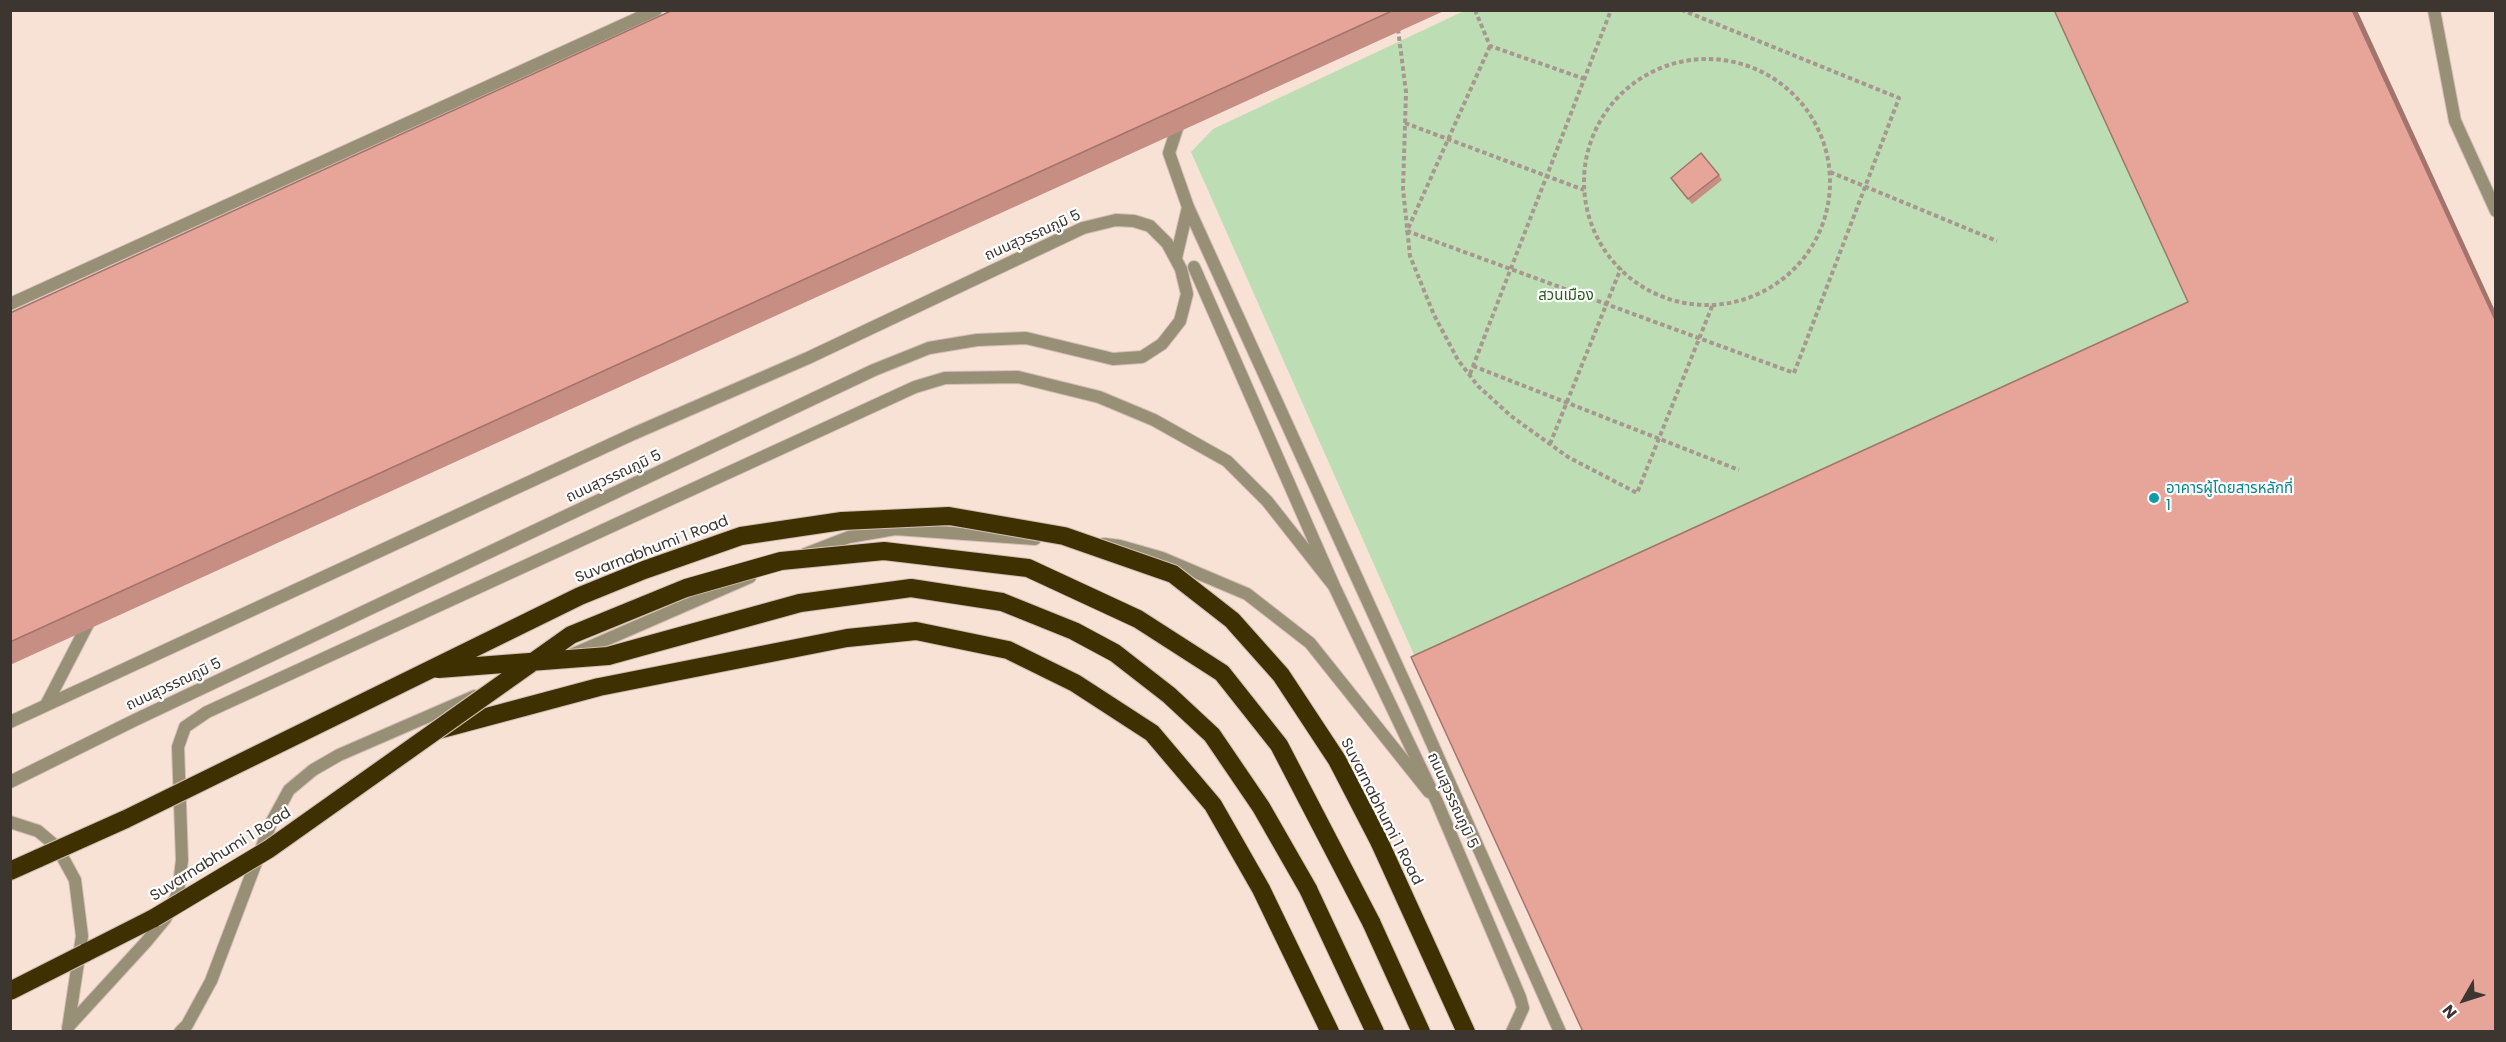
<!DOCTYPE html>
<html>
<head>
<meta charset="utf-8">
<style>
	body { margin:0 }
	#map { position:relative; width:2506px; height:1042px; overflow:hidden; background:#f8e2d6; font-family:Poppins,sans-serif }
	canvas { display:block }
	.frame { position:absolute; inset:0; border:12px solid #3d3530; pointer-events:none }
	.north { position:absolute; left:2434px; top:970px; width:60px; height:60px; -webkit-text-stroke:4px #fff; paint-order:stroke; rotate:231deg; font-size:16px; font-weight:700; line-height:24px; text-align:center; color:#3d3530 }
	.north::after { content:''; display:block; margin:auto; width:21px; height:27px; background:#3d3530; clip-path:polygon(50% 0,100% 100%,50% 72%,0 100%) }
</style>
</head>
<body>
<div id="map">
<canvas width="2506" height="1042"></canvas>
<div class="frame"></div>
<div class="north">N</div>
</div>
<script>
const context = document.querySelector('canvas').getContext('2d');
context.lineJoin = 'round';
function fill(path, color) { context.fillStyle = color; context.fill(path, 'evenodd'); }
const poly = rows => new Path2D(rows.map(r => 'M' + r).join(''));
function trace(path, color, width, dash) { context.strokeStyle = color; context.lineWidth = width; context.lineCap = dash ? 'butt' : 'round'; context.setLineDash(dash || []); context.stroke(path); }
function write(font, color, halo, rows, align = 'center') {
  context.font = font + ' Poppins,"Noto Sans Thai",sans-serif'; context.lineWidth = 4.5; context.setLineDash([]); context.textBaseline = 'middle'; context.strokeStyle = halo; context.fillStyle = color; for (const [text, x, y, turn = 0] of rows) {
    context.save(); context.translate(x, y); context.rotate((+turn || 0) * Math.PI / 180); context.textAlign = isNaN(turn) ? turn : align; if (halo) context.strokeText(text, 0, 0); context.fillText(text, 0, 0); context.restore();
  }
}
fill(poly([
	[1464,11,2058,11,2201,320,1423,675,1191,152,1213,129]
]), '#bddeb5');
const lane = poly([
	[2434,10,2455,121,2496,211],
	[10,304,656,10],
	[1104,544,1120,546,1162,558,1247,594,1310,643,1429,792],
	[805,554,849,537,895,529,1035,539],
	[571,655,750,577],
	[46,705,91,618],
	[180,1032,187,1025,211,981,271,823,289,790,313,770,339,755,475,696]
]);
const street = poly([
	[1180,119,1169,153,1188,207,1419,714,1560,1032],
	[1176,258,1188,207],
	[1194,267,1334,586,1437,802,1520,997,1523,1008,1512,1032],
	[10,722,633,434,808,358,1083,228,1116,220,1134,221,1150,226,1167,243,1181,269,1187,294,1180,321,1162,344,1142,357,1113,359,1026,338,977,340,929,348,874,370,135,720,10,782],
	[10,822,38,831,57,847,75,880,82,936,68,1029],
	[68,1027,146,942,165,919,178,893,182,860,178,747,185,727,207,712,915,387,945,378,1018,377,1099,397,1154,420,1227,461,1267,501,1334,586]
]);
const highway = poly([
	[438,730,599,687,847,638,916,631,1008,650,1075,683,1152,733,1213,805,1261,889,1330,1032],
	[1379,841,1466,1032],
	[10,871,39,858],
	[1308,889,1375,1032],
	[1371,922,1421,1032],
	[85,953,154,918]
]);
trace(lane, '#d3bfb5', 14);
trace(street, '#d3bfb5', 14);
trace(highway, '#d3bfb5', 20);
trace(poly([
	[1475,10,1490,46,1585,79],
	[1398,29,1406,92,1403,189,1410,256,1434,315,1458,360,1478,386,1511,416,1568,457,1637,493,1713,304],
	[1490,46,1407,231,1794,373,1899,98,1682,10],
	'1584 182a123 123 0 1 1 246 0a123 123 0 1 1-246 0Z',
	[1405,123,1584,190],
	[1830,172,1997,241],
	[1473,366,1739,470],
	[1470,374,1611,10],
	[1550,444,1621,268]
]), '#a7978e', 4, [4.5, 3]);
trace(lane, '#988f77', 12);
trace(street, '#988f77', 12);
trace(highway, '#3f3000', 18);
const highwayBridge = poly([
	[438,669,608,656,800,603,911,588,1002,602,1074,631,1115,653,1169,695,1212,735,1261,807,1308,889],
	[39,858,126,819,580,596,644,570,741,536,842,521,949,516,1064,536,1173,574,1232,620,1281,675,1337,760,1379,841],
	[154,918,269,849,571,635,686,588,781,561,884,551,1028,568,1138,619,1222,673,1279,745,1371,922],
	[10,991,85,953]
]);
trace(highwayBridge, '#d3bfb5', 20, []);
trace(highwayBridge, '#3f3000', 18);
fill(poly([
	[673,10,1446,10,10,665,10,313],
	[1719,175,1722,180,1692,204,1674,183]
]), '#c78e84');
fill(poly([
	[2352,10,2357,10,2496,313,2496,322]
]), '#a2746c');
const building = poly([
	[673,10,1394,10,10,642,10,313,673,10],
	[2054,10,2352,10,2496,322,2496,1032,1583,1032,1411,657,2188,302,2054,10],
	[1701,153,1719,175,1688,199,1671,178,1701,153]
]);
fill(building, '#e7a59a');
trace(building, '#a2746c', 1.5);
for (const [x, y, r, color] of [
	[2154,498,6,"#0f9aa8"]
]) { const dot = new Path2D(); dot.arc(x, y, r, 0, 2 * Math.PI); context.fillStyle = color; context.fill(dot); trace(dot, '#fff', 2); }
write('15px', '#3d3530', '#fff', [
	["ถนนสุวรรณภูมิ 5",1033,236,-24],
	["ถนนสุวรรณภูมิ 5",614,477,-25],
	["Suvarnabhumi 1 Road",652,550,-21],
	["ถนนสุวรรณภูมิ 5",174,685,-25],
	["ถนนสุวรรณภูมิ 5",1452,801,66],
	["Suvarnabhumi 1 Road",1381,812,63],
	["Suvarnabhumi 1 Road",221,855,-32]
]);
write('15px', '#295d1c', '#fff', [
	["สวนเมือง",1566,296]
]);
write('15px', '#0d838f', '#fff', [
	["อาคารผู้โดยสารหลักที่",2166,489],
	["1",2166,506]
], 'left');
</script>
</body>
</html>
